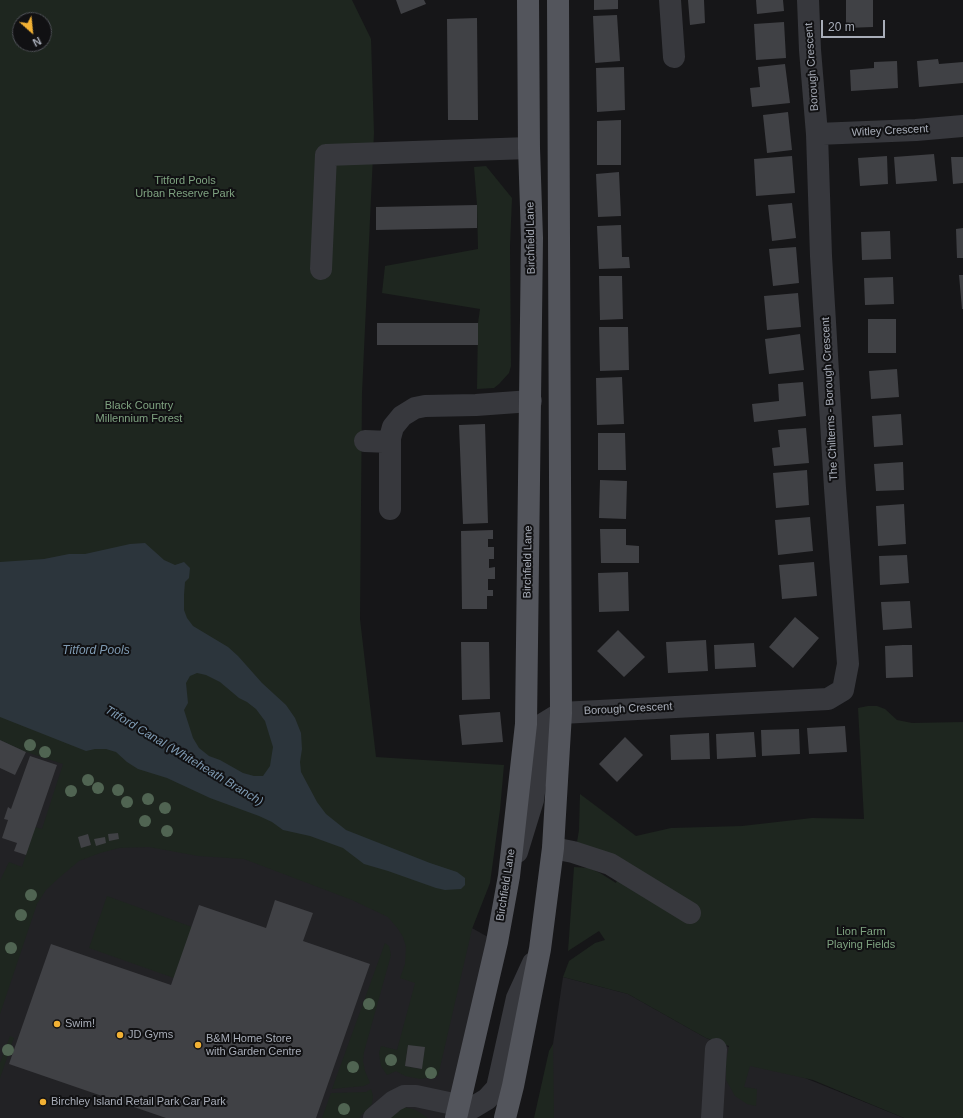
<!DOCTYPE html>
<html>
<head>
<meta charset="utf-8">
<style>
	body { margin:0 }
	#map { position:relative; width:963px; height:1118px; overflow:hidden; background:#161618; font-family:Helvetica,sans-serif }
	canvas { display:block }
	.north { position:absolute; left:12px; top:12px; width:40px; height:40px; box-sizing:border-box; background:#111113; border:1px solid #4d4f55; border-radius:50%; rotate:153deg; font-size:11px; font-weight:700; line-height:16px; text-align:center; color:#a8adb8 }
	.north::after { content:''; display:block; margin:auto; width:14px; height:18px; background:#f2b134; clip-path:polygon(50% 0,100% 100%,50% 72%,0 100%) }
	.scale { position:absolute; left:821px; top:20px; width:64px; height:18px; box-sizing:border-box; border:2px solid #a8adb8; border-top:0; padding-left:5px; font-size:12px; line-height:14px; white-space:nowrap; color:#a8adb8; -webkit-text-stroke:3px #111113; paint-order:stroke }
</style>
</head>
<body>
<div id="map">
<canvas width="963" height="1118"></canvas>
<div class="north">N</div>
<div class="scale">20 m</div>
</div>
<script>
const context = document.querySelector('canvas').getContext('2d');
context.lineJoin = 'round';
function fill(path, color) { context.fillStyle = color; context.fill(path, 'evenodd'); }
const poly = rows => new Path2D(rows.map(r => 'M' + r).join(''));
function trace(path, color, width, dash) { context.strokeStyle = color; context.lineWidth = width; context.lineCap = dash ? 'butt' : 'round'; context.setLineDash(dash || []); context.stroke(path); }
function write(font, color, halo, rows, align = 'center') {
  context.font = font + ' Helvetica,sans-serif'; context.lineWidth = 4; context.setLineDash([]); context.textBaseline = 'middle'; context.strokeStyle = halo; context.fillStyle = color; for (const [text, x, y, turn = 0] of rows) {
    context.save(); context.translate(x, y); context.rotate((+turn || 0) * Math.PI / 180); context.textAlign = isNaN(turn) ? turn : align; if (halo) context.strokeText(text, 0, 0); context.fillText(text, 0, 0); context.restore();
  }
}
fill(poly([
	[0,665,497,942,456,1118,0,1118],
	[563,977,628,994,706,1038,904,1118,536,1118,553,1044]
]), '#222225');
fill(poly([
	[0,0,352,0,371,39,374,133,362,393,360,619,376,757,504,765,500,810,490,883,472,929,438,1076,420,1079,405,1076,396,1071,387,1075,381,1066,379,1053,381,1046,397,1050,415,983,400,978,405,964,406,947,403,937,398,929,388,917,352,900,244,859,198,856,149,847,119,848,100,853,79,861,60,877,46,890,37,904,0,1014,0,881,9,862,22,867,35,827,42,829,63,764,26,752,0,740],
	[20,20,44,20,44,44,20,44],
	[88,835,91,845,81,847,78,837],
	[408,1045,425,1048,421,1069,405,1066],
	[486,166,512,198,510,246,511,366,509,373,499,384,494,388,477,389,478,323,480,309,382,293,385,266,478,249,477,205,474,167],
	[868,706,877,706,885,709,897,720,912,723,963,722,963,1118,904,1118,813,1080,750,1066,744,1087,757,1089,756,1106,747,1104,735,1096,726,1080,726,1063,729,1046,706,1038,628,994,563,977,569,961,595,943,605,940,599,931,568,951,574,867,589,868,600,873,616,883,622,864,576,848,579,830,580,794,636,836,671,828,742,826,812,818,864,819,858,708],
	[107,896,192,927,174,978,89,948],
	[385,943,389,946,391,955,364,1052,363,1061,365,1071,370,1083,364,1086,332,1089],
	[10,1036,14,1038,0,1078,0,1063],
	[553,1044,554,1118,534,1118,549,1051],
	[371,1089,373,1096,372,1104,359,1118,322,1118,331,1093,366,1092],
	[404,1107,416,1110,428,1118,388,1118]
]), '#1e261f');
fill(poly([
	[145,543,164,560,175,565,184,562,190,568,189,578,185,582,184,595,184,610,187,618,193,626,228,647,238,656,262,683,286,705,295,718,301,733,302,749,300,762,301,772,317,802,326,814,346,830,430,863,457,872,465,878,465,885,461,889,445,890,436,888,388,871,364,864,343,848,310,836,283,830,272,822,259,816,210,798,167,778,138,769,127,762,116,752,106,749,95,749,86,751,0,717,0,562,44,559,69,554,85,554,130,544],
	[197,673,206,675,220,682,239,698,247,702,256,709,265,721,273,747,270,766,263,776,254,776,243,773,220,760,209,756,199,748,193,738,184,710,188,703,186,683,190,676]
]), '#2c353c');
fill(poly([
	[396,0,424,0,426,4,401,14],
	[594,0,618,0,618,9,594,10],
	[688,0,704,0,705,23,690,25],
	[756,0,783,0,784,11,757,14],
	[846,0,873,0,873,27,846,28],
	[617,15,620,61,595,63,593,16],
	[477,18,478,120,448,120,447,19],
	[784,22,786,58,756,60,754,24],
	[938,59,939,64,963,62,963,83,919,87,917,61],
	[897,61,898,88,851,91,850,70,874,68,874,62],
	[785,64,790,103,752,107,750,88,760,87,758,67],
	[624,67,625,110,597,112,596,68],
	[788,112,792,150,767,153,763,115],
	[621,120,621,165,597,165,597,121],
	[934,154,937,181,896,184,894,157],
	[792,156,795,193,756,196,754,159],
	[887,156,888,184,860,186,858,158],
	[951,157,963,157,963,183,953,184],
	[619,172,621,216,598,217,596,174],
	[792,203,796,238,772,241,768,205],
	[477,205,477,228,376,230,376,207],
	[621,225,622,257,629,257,630,268,599,269,597,226],
	[963,228,963,258,957,258,956,229],
	[890,231,891,259,862,260,861,232],
	[796,247,799,283,773,286,769,249],
	[959,275,963,275,963,309,962,309],
	[599,276,622,276,623,319,600,320],
	[893,277,894,304,865,305,864,278],
	[798,293,801,327,767,330,764,296],
	[868,319,896,319,896,353,868,353],
	[377,323,478,323,478,345,377,345],
	[599,327,628,327,629,370,600,371],
	[800,334,804,370,769,374,765,339],
	[897,369,899,397,871,399,869,371],
	[622,377,624,424,597,425,596,378],
	[803,382,806,416,754,422,752,404,779,401,778,384],
	[901,414,903,445,874,447,872,416],
	[485,424,488,523,463,524,459,425],
	[806,428,809,463,774,466,772,448,780,447,778,430],
	[598,433,625,433,626,470,598,470],
	[903,462,904,490,876,491,874,464],
	[807,470,809,505,776,508,773,473],
	[600,480,627,481,626,519,599,518],
	[904,504,906,544,878,546,876,506],
	[810,517,813,551,778,555,775,520],
	[600,529,626,529,626,545,639,546,639,563,601,563],
	[493,530,493,539,488,539,488,547,494,547,494,559,489,559,489,568,495,567,495,579,488,579,488,590,493,590,493,596,487,596,487,609,462,609,461,531],
	[907,555,909,583,880,585,879,556],
	[814,562,817,596,782,599,779,565],
	[628,572,629,611,599,612,598,573],
	[910,601,912,628,883,630,881,602],
	[795,617,819,638,793,668,769,647],
	[618,630,645,657,624,677,597,651],
	[706,640,708,671,668,673,666,642],
	[461,642,489,642,490,699,462,700],
	[754,643,756,667,715,669,714,645],
	[903,645,912,645,913,677,886,678,885,646],
	[500,712,503,742,462,745,459,715],
	[845,726,847,752,809,754,807,728],
	[799,729,800,754,762,756,761,730],
	[754,732,756,757,717,759,716,734],
	[709,733,710,759,671,760,670,735],
	[625,737,643,755,617,782,599,764],
	[0,740,26,752,15,775,0,768],
	[30,756,57,765,26,855,14,851,17,843,2,838,8,820,4,819,8,807,11,809],
	[118,833,119,839,109,841,108,834],
	[88,834,91,845,81,848,78,837],
	[105,837,106,843,96,846,94,839],
	[275,900,313,913,303,941,370,964,316,1118,166,1118,9,1064,51,944,171,985,199,905,266,928],
	[408,1045,425,1047,422,1069,405,1066]
]), '#404145');
trace(poly([
	[670,0,674,57],
	[817,134,916,130,963,126],
	[321,269,326,155,529,148],
	[365,441,390,442],
	[390,509,390,438,393,427,402,416,415,408,425,406,476,405,531,401],
	[553,848,573,852,610,864,690,913],
	[517,852,533,800,543,724,561,713,828,699,843,690,848,664,835,488,821,256,817,134,810,50,808,0],
	[374,1118,394,1101,404,1096,416,1096,472,1108,487,1099,497,1088,517,998,533,963],
	[712,1118,716,1049]
]), '#37383d', 22);
trace(poly([
	[456,1118,497,942,509,876,526,724,532,238,529,148,528,0],
	[505,1118,513,1086,540,949,553,848,561,713,558,0]
]), '#53555c', 22);
context.fillStyle = '#506452';
for (const [x, y] of [
	[30,745],
	[45,752],
	[88,780],
	[98,788],
	[118,790],
	[71,791],
	[148,799],
	[127,802],
	[165,808],
	[145,821],
	[167,831],
	[31,895],
	[21,915],
	[11,948],
	[369,1004],
	[8,1050],
	[391,1060],
	[353,1067],
	[431,1073],
	[344,1109]
]) { context.beginPath(); context.arc(x, y, 6, 0, 2 * Math.PI); context.fill(); }
for (const [x, y, r, color] of [
	[57,1024,4,"#f2b134"],
	[120,1035,4,"#f2b134"],
	[198,1045,4,"#f2b134"],
	[43,1102,4,"#f2b134"]
]) { const dot = new Path2D(); dot.arc(x, y, r, 0, 2 * Math.PI); context.fillStyle = color; context.fill(dot); trace(dot, '#111113', 1.5); }
write('11px', '#a8adb8', '#111113', [
	["Borough Crescent",812,67,-94],
	["Witley Crescent",890,131,-3],
	["Birchfield Lane",531,238,-91],
	["The Chilterns - Borough Crescent",830,399,-93],
	["Birchfield Lane",528,562,-89],
	["Borough Crescent",628,709,-3],
	["Birchfield Lane",506,885,-81]
]);
write('11px', '#7fa381', '#111113', [
	["Titford Pools",185,181],
	["Urban Reserve Park",185,194],
	["Black Country",139,406],
	["Millennium Forest",139,419],
	["Lion Farm",861,932],
	["Playing Fields",861,945]
]);
write('11px', '#a8adb8', '#111113', [
	["Swim!",65,1024],
	["JD Gyms",128,1035],
	["B&M Home Store",206,1039],
	["with Garden Centre",206,1052],
	["Birchley Island Retail Park Car Park",51,1102]
], 'left');
write('italic 12px', '#7f9bb3', '#111113', [
	["Titford Pools",96,651],
	["Titford Canal (Whiteheath Branch)",184,756,31]
]);
</script>
</body>
</html>
